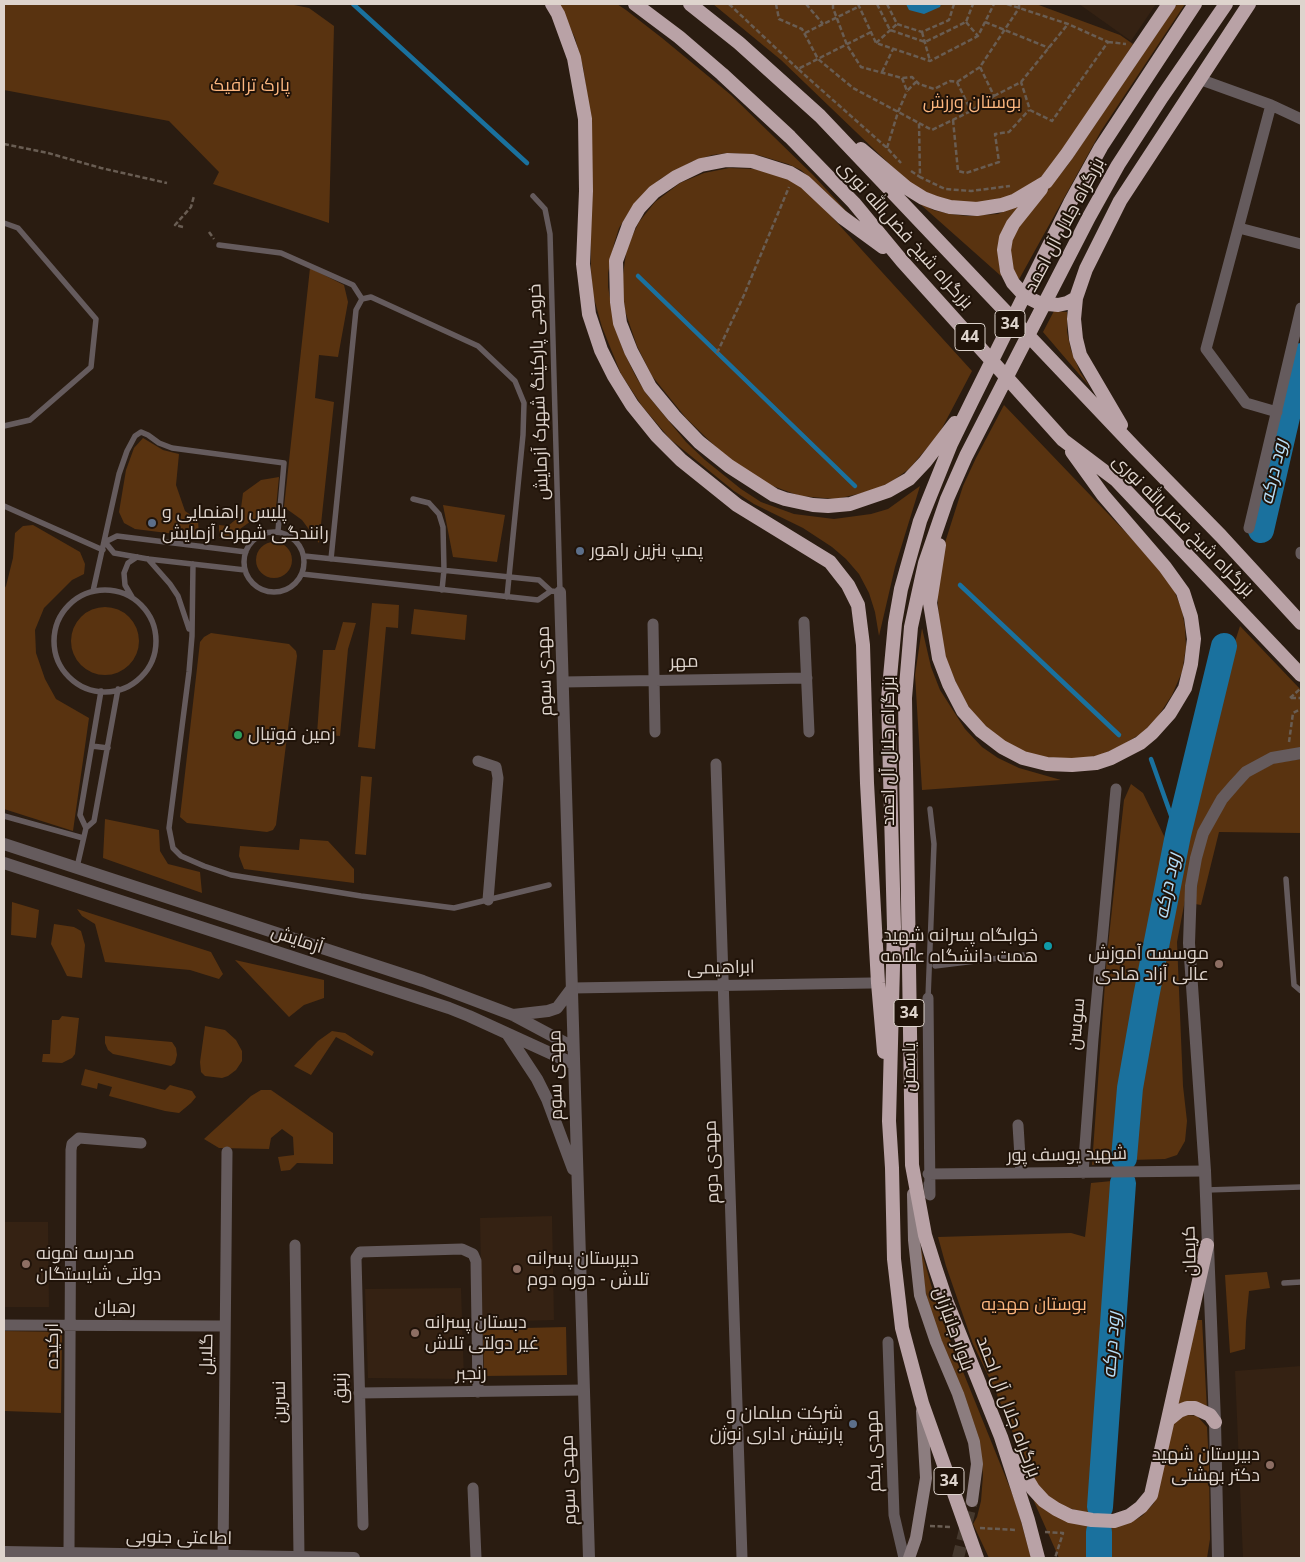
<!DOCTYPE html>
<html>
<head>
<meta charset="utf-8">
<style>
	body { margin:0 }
	#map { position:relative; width:1305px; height:1562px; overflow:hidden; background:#2a1c11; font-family:"Noto Sans",sans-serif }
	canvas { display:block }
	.frame { position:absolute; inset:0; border:5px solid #ded4cd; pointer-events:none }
</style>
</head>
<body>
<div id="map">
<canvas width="1305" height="1562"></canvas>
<div class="frame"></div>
</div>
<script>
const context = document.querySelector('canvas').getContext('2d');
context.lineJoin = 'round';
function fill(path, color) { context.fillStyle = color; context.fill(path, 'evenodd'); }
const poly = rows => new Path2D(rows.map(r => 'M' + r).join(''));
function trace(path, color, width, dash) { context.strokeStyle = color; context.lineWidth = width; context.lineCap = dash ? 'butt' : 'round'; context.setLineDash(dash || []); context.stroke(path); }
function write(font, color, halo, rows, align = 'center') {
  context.font = font + ' "Noto Sans",Cairo,sans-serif'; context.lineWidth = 4; context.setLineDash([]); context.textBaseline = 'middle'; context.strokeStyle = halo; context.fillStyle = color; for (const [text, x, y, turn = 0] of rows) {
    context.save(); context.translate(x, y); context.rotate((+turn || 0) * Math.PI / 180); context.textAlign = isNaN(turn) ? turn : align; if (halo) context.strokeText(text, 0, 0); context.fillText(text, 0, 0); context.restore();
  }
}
fill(poly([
	[1079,4,1156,4,1131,41],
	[552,1216,554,1320,482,1322,480,1218],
	[4,1222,48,1222,49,1307,4,1307],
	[461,1288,464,1379,368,1378,365,1289],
	[1301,1366,1301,1558,1243,1558,1235,1371]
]), '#352213');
fill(poly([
	[4,4,289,4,309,8,334,26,329,223,213,184,219,172,169,121,4,90],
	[559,4,617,4,626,10,662,38,731,95,813,175,849,214,801,170,788,164,758,155,728,153,712,155,691,162,660,179,632,207,619,228,614,244,608,273,608,287,615,327,623,350,635,375,645,392,686,442,705,460,741,489,761,502,794,514,834,519,871,514,888,509,920,486,895,567,879,636,875,612,869,593,859,574,846,559,832,547,803,528,754,504,734,491,670,439,642,406,621,374,602,327,593,295,591,270,590,114,583,67,575,38],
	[713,4,1036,4,1120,35,1133,44,1072,138,1042,176,1029,188,999,201,956,204,918,189,905,179,781,60],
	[1177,4,1185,4,1101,131,1017,283,1008,264,1014,231,1067,166],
	[729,168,755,169,782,176,798,184,821,205,972,371,939,434,909,469,891,482,871,491,836,499,800,496,770,485,748,472,719,450,686,418,652,376,637,346,625,311,622,281,627,247,639,222,655,202,680,183,704,173],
	[911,196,933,210,950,214,967,216,998,214,1028,201,999,264,1001,276],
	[310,268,344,285,348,302,338,357,319,355,315,398,334,402,319,543,302,520,284,507],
	[1054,311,1067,312,1067,332,1071,350,1080,372,1090,387,1043,332],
	[1004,405,1136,543,1164,576,1174,590,1182,610,1185,628,1186,647,1182,672,1172,695,1157,718,1142,733,1119,747,1100,755,1079,759,1043,757,1023,752,1006,743,977,719,963,698,945,658,939,620,937,590,943,549,963,486,976,458],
	[143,438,163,450,179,454,176,485,185,511,198,520,199,537,135,529,124,523,119,512,126,470,134,448],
	[279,477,275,518,266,517,251,521,240,529,233,538,219,538,219,525,228,526,240,516,243,493,261,480],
	[443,505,505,515,497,562,453,557],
	[33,525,80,552,85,564,84,574,72,580,44,608,35,630,36,653,45,679,56,699,89,718,73,831,4,809,4,589,6,586,13,558,15,533,23,526],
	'256 560a18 18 0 1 1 36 0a18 18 0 1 1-36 0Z',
	[372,603,399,605,398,628,386,627,375,749,358,747],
	'71 641a34 34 0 1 1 68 0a34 34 0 1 1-68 0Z',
	[414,609,467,615,465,640,411,634],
	[343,622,356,623,348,649,340,736,317,734,323,650,335,650],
	[1240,626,1301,690,1301,750,1227,787,1189,879,1177,942,1183,1086,1187,1121,1185,1141,1177,1155,1165,1159,1131,1160,1134,1111,1170,909,1199,783,1232,651],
	[922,628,931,667,940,690,965,729,982,747,998,758,1019,768,1061,780,922,790,915,675],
	[211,633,289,644,296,651,297,656,276,825,273,830,267,832,187,823,180,817,200,642,204,637],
	[1301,759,1301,833,1219,832,1201,905,1195,904,1200,860,1205,841,1225,803,1249,776,1274,763],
	[361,776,372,777,366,855,355,854],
	[1131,784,1143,793,1167,842,1154,919,1142,967,1121,1090,1114,1162,1092,1165,1107,955,1124,800],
	[105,819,159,830,160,851,168,864,200,872,202,893,103,858],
	[300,839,328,841,354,869,354,883,244,869,239,856,240,846,299,850],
	[12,902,39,910,36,938,11,935],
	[77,909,211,952,223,974,219,979,190,970,105,962,95,924,82,916],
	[54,924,74,927,81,931,85,945,82,978,67,976,51,944],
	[235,960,324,980,324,998,304,1005,289,1017],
	[62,1016,79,1018,75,1054,72,1058,62,1063,42,1062,43,1054,50,1054,52,1020,59,1020],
	[205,1026,225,1030,236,1040,242,1051,242,1061,236,1070,228,1076,222,1078,205,1076,201,1072,200,1062],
	[332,1031,345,1033,374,1052,372,1056,336,1037,311,1075,294,1066,318,1041],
	[105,1036,172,1042,176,1048,177,1055,175,1063,171,1066,113,1054,108,1050,105,1043],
	[85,1069,165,1090,170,1085,192,1091,196,1097,191,1103,179,1113,165,1111,109,1096,112,1087,98,1083,97,1089,81,1085],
	[261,1090,271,1090,333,1133,333,1164,297,1163,290,1170,281,1171,278,1157,294,1155,293,1137,282,1129,271,1138,269,1149,219,1148,204,1139,251,1096],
	[1112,1181,1091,1514,1061,1506,1052,1501,1032,1479,995,1390,973,1344,946,1266,938,1237,1071,1233,1085,1237,1091,1183],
	[919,1242,932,1288,951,1342,1016,1503,1031,1558,989,1558,973,1524,977,1517,981,1501,983,1475,980,1444,932,1318,925,1289],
	[1267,1272,1270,1288,1249,1291,1246,1322,1245,1349,1230,1353,1225,1275],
	[1197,1320,1202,1320,1207,1409,1188,1403,1177,1404],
	[566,1327,567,1375,484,1376,483,1329],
	[4,1331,62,1332,61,1413,4,1411],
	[1188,1415,1197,1416,1207,1427,1209,1466,1210,1539,1207,1558,1108,1558,1109,1527,1131,1522,1142,1516,1154,1503,1173,1422,1180,1416],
	[1029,1490,1096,1526,1094,1558,1059,1558]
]), '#593310');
fill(poly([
	[906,4,941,4,940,7,924,14,909,10]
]), '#1a719e');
trace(poly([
	[353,4,527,163],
	[638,276,855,486],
	[960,585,1119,735],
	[1151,759,1178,835]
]), '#1a719e', 4.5);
trace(poly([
	[1261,530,1301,356],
	[1124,1158,1130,1088,1146,997,1178,835,1224,646],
	[1100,1507,1123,1183],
	[1099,1558,1099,1532]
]), '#1a719e', 26);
trace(poly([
	[958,1558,972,1501]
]), '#45382d', 12, [12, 6]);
trace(poly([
	[729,4,798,69],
	[776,4,779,19,802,29,818,59,853,88,919,123,920,177,945,189,971,191,1010,186],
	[806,4,823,24],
	[833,4,833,8,847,45,861,67,902,78,912,77,919,84,934,89,950,81,957,82,971,111],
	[858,4,876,43,930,61,978,36,994,4],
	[877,4,890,30,925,42,966,22,973,4],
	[887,4,897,24,922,32,949,20,954,4],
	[1007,4,1068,24,1108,42,1052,121,1030,110,1021,82],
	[966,22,978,36],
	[985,22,1049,48],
	[871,32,798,69,887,148,901,163],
	[922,32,930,61],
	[805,33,860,6],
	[1108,42,1126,44],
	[876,43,897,24],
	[882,72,893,49],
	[902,78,907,91,916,82],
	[957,82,980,67],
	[994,96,1021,82,1068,24],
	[953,120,958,171,966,173,999,162,995,134,1009,132,1029,110],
	[919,123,932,130,971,111,994,96,980,67,1019,8,1019,4],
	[4,144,48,153,101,168,167,183],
	[887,148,898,112,907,91],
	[911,171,920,177],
	[183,227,175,225,191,207,194,196],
	[209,232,214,239],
	[717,353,744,295,789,187],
	[1290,698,1300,689],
	[1291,698,1301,698],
	[1289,742,1293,713,1301,709],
	[930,1526,952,1527],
	[980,1528,1017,1530],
	[1045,1532,1063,1533,1055,1558]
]), '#695d53', 2.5, [5, 2.5]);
trace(poly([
	[4,223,18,228,96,319,91,367,30,420,4,426],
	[219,245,281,253,353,285,362,299],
	[413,499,429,503,439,514,443,527,444,570,442,590],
	[4,506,103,550],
	'244 562a30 30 0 1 1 60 0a30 30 0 1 1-60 0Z',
	[304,556,539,580,551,591,560,592,550,234,545,209,533,196],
	[148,559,170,584,178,596,189,629],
	[331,559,356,310,362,299,371,297,478,346,515,381,524,403,523,435,507,597],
	[193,564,192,636,189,672,169,828,173,848,181,856,204,866,231,875,361,896,454,908,549,885],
	[245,570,148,559,114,553,105,542,117,536,246,552],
	[302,574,538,600,551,591],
	'54 641a51 51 0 1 1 102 0a51 51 0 1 1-102 0Z',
	[93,591,119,474,127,451,135,436,141,432,148,435,159,443,172,448,284,463,278,531],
	[132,597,125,585,124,573,128,563,137,557],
	[92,746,108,748],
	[4,816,83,838],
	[86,828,94,821,118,689],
	[77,867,86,828,80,815,101,691],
	[1286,879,1294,985,1301,991],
	[935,966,1024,955],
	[928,998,934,844,930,809],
	[1206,1190,1301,1187],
	[1284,1283,1301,1282]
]), '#655b5d', 5.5);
trace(poly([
	[1199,79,1271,105,1301,119],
	[1271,105,1206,349,1246,403,1277,412],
	[1239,228,1301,244],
	[1249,528,1301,308],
	[1301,552,1301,554],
	[804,622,809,732],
	[653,624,655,732],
	[563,682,807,678],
	[478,761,496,767,498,778,488,900],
	[716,764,742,1558],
	[572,988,871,983],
	[928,998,930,1195,929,1184],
	[1018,1125,1021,1173],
	[1083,1173,1093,1039,1116,789],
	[928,1174,1205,1171],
	[295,1245,299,1557],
	[4,1325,225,1326],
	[888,1342,894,1515,904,1558],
	[359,1393,584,1390],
	[473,1488,476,1558],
	[363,1525,356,1258,360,1252,462,1249,473,1254,476,1261,478,1392],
	[69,1553,71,1150,72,1144,79,1138,141,1143],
	[223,1556,227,1152]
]), '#655b5d', 11);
trace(poly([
	[560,592,589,1558],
	[4,844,423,981,513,1015,573,1047],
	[4,863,449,1008,469,1016,574,1064],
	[513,1015,548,1011,557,1008,572,988],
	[508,1035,537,1079,547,1099,573,1169],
	[4,1552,354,1558],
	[1218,1558,1215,1422,1205,1171,1189,943,1191,886,1196,858,1203,833,1222,799,1235,784,1246,772,1272,758,1301,753]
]), '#655b5d', 12);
trace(poly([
	[913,1194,914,1240,920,1295,936,1342,958,1394,974,1442,977,1464,972,1501],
	[909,1558,916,1538,926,1478,922,1411]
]), '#8c7d7f', 12);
trace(poly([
	[552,4,558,14,574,58,585,119,586,191,583,264,589,314,601,350,614,376,632,405,657,436,681,460,737,505,830,562,848,585,858,605,863,645,867,783,878,983,884,1052],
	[635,4,679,37,722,74,790,137,854,203,902,261,1063,440,1116,480,1301,675],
	[690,4,739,43,820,116,1136,449,1221,536,1301,623],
	[861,149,907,188,923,198,936,203,950,207,977,209,1002,205,1014,201,1046,182,1067,154,1169,4],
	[1041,189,1013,224,1006,238,1004,250,1007,271,1013,283,1025,296,1039,303,1058,305,1067,303,1076,298],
	[883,247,842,217,805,182,790,173,752,161,727,160,701,165,676,177,654,192,639,208,629,225,616,261,617,302,620,323,631,351,650,387,674,416,699,442,729,466,774,495,785,499,813,505,828,506,850,504,888,491,909,479,925,462,955,423],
	[1121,425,1080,355,1076,339,1074,319,1076,298,1086,269,1120,201,1249,4],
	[939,545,930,603,939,658,949,684,963,711,981,731,1002,747,1023,758,1047,764,1072,765,1096,763,1111,758,1140,743,1152,733,1170,713,1185,688,1191,664,1194,639,1191,617,1183,592,1165,567,1103,495,1072,452],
	[1168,1420,1179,1411,1187,1408,1195,1408,1210,1415,1215,1422],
	[1013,1456,1033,1489,1044,1501,1056,1509,1070,1516,1092,1520,1114,1521,1129,1516,1141,1507,1151,1495,1207,1245],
	[977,1558,922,1403,902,1328,894,1259,892,1168,889,1121,894,927,888,699,895,623,901,589,920,521,951,444,972,401,1070,203,1101,147,1195,4],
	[1038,1558,1028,1520,1001,1437,946,1300,935,1267,925,1235,912,1165,905,698,911,627,925,563,947,499,966,456,1089,217,1118,165,1162,97,1226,4]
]), '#b9a2a6', 14);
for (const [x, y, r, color] of [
	[152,523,5,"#5c6f8a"],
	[580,551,5,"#5c6f8a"],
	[238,735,5,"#2e9e5b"],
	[1048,946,5,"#0f9aa8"],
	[1219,964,5,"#8d6e63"],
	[26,1264,5,"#8d6e63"],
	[517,1269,5,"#8d6e63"],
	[415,1333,5,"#8d6e63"],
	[853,1424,5,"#5c6f8a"],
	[1270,1465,5,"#8d6e63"]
]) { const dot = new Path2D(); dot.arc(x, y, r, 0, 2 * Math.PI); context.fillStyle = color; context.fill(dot); trace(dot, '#201309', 2); }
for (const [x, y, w] of [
	[1010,324,30],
	[970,337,30],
	[909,1013,30],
	[949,1481,30]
]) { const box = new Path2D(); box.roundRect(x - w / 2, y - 13.5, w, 27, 4); context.fillStyle = '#201309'; context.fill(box); trace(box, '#ded4cd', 1); }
write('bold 16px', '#ded4cd', null, [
	["34",1010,324],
	["44",970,337],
	["34",909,1013],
	["34",949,1481]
]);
write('18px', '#fcb67f', '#201309', [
	["پارک ترافیک",250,86],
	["بوستان ورزش",972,103],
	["بوستان مهدیه",1034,1305]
]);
write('18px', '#ded4cd', '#201309', [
	["بزرگراه جلال آل احمد",1065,225,-62],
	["بزرگراه شیخ فضل‌الله نوری",905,235,48],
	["خروجی پارکینگ شهرک آزمایش",539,392,-92],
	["بزرگراه شیخ فضل‌الله نوری",1183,526,45],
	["مهر",684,662,-1],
	["مهدی سوم",545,671,-92],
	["بزرگراه جلال آل احمد",889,751,-90],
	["آزمایش",297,940,18],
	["ابراهیمی",721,968,-1],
	["سوسن",1077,1024,-85],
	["یاسمن",910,1067,-90],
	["مهدی سوم",556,1075,-91],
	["شهید یوسف پور",1067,1155,-1],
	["مهدی دوم",712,1162,-92],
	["کریمان",1190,1251,-92],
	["رهبان",115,1308],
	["بلوار جانبازان",953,1329,70],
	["ارکیده",53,1346,-90],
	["گلایل",207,1354,-89],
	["رنجبر",471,1374,-1],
	["زنبق",341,1388,-91],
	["نسرین",280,1402,-91],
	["بزرگراه جلال آل احمد",1008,1407,69],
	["مهدی یکم",874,1451,-92],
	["مهدی سوم",569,1480,-92],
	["اطاعتی جنوبی",179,1538,1]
]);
write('18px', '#ded4cd', '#201309', [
	["پلیس راهنمایی و",162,513],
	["رانندگی شهرک آزمایش",162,534],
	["پمپ بنزین راهور",590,551],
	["زمین فوتبال",248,735],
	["خوابگاه پسرانه شهید",1038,936,"right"],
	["همت دانشگاه علامه",1038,957,"right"],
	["موسسه آموزش",1209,954,"right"],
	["عالی آزاد هادی",1209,975,"right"],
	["مدرسه نمونه",36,1254],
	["دولتی شایستگان",36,1275],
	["دبیرستان پسرانه",527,1259],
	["تلاش - دوره دوم",527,1280],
	["دبستان پسرانه",425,1323],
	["غیر دولتی تلاش",425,1344],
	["شرکت مبلمان و",843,1414,"right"],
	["پارتیشن اداری نوژن",843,1435,"right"],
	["دبیرستان شهید",1260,1455,"right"],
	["دکتر بهشتی",1260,1476,"right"]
], 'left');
write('italic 19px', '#b6ddf7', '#201309', [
	["رود درکه",1274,472,-77],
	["رود درکه",1168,886,-79],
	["رود درکه",1112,1345,-86]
]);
</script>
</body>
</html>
